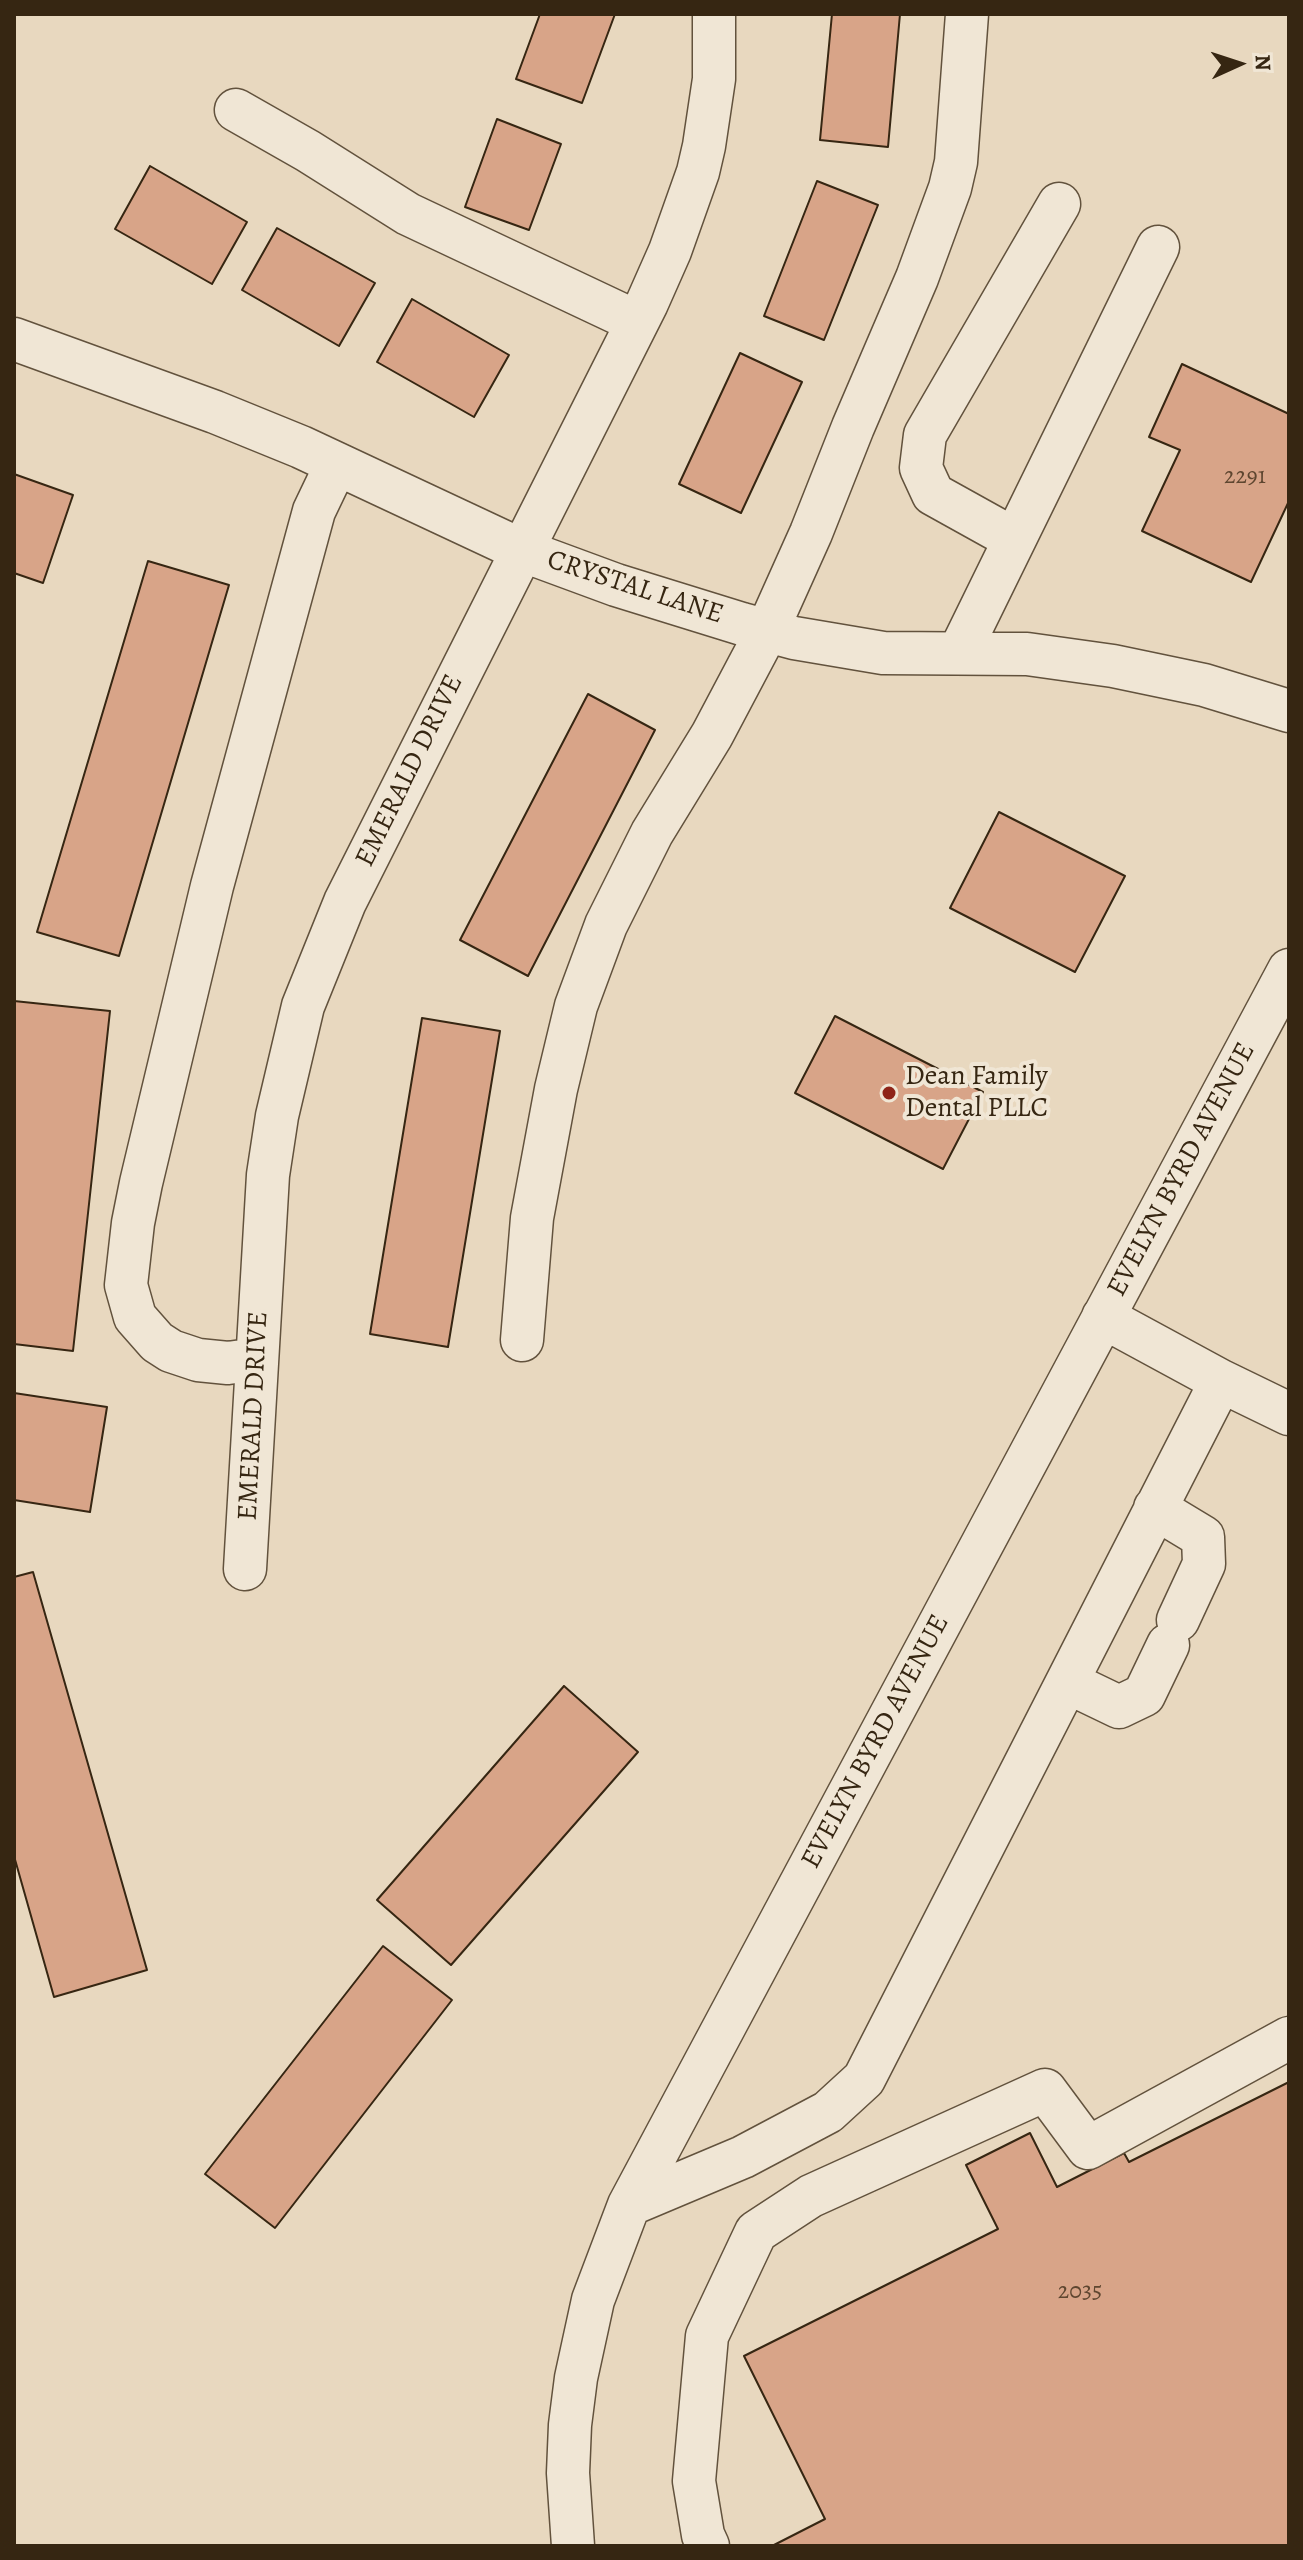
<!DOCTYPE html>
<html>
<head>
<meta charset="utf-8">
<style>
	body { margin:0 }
	#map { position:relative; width:1303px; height:2560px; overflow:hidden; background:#e8d8bf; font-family:Alegreya,serif }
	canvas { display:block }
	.frame { position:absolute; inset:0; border:16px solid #362612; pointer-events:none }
	.north { position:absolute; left:1199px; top:24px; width:80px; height:80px; -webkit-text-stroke:6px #f0e6d5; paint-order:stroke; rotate:87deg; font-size:22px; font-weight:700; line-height:32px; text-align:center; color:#362612 }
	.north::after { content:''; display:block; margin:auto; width:28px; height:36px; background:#362612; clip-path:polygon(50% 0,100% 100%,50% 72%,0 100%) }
</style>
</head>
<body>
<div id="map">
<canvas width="1303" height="2560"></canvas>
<div class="frame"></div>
<div class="north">N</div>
</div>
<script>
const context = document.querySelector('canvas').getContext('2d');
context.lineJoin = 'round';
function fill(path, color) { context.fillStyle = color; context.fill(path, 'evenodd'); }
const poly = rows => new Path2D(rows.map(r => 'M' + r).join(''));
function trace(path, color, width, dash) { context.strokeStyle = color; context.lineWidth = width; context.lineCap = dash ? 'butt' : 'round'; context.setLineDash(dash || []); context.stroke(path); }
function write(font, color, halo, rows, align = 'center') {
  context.font = font + ' Alegreya,serif'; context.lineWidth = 8; context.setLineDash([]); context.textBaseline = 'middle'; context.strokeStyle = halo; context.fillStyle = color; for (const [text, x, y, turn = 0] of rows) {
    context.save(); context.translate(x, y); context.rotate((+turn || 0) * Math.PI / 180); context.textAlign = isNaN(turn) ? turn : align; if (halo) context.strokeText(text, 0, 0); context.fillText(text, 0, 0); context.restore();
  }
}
const building = poly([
	[540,14,615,14,582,103,516,79,540,14],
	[832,14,900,14,888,147,820,140,832,14],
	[497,119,561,144,529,230,465,207,497,119],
	[150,166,247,222,212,284,115,229,150,166],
	[817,181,878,205,824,340,764,316,817,181],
	[277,228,375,283,339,346,242,290,277,228],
	[412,299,509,355,474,417,377,362,412,299],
	[740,353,802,382,741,513,679,484,740,353],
	[1182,364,1289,414,1289,501,1251,582,1142,531,1180,450,1149,437,1182,364],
	[14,474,73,495,43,583,14,573,14,474],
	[148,561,229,585,119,956,37,932,148,561],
	[588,694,655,730,528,976,460,940,588,694],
	[999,812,1125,876,1075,972,950,908,999,812],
	[14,1001,110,1011,73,1351,14,1344,14,1001],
	[835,1016,983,1092,943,1169,795,1093,835,1016],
	[422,1018,500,1031,448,1347,370,1334,422,1018],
	[14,1393,107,1407,90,1512,14,1500,14,1393],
	[33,1572,147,1970,54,1997,14,1856,14,1577,33,1572],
	[564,1686,638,1752,451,1965,377,1900,564,1686],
	[383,1946,452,2000,275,2228,205,2174,383,1946],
	[1289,2082,1289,2546,772,2546,825,2519,744,2356,998,2229,966,2165,1030,2133,1057,2187,1124,2153,1129,2162,1289,2082]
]);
fill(building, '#d8a488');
trace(building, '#362612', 2);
const minor = poly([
	[236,110,308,151,408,214,637,322],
	[14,339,215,412,301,447,521,550,616,585,742,624,794,638,883,653,1027,654,1113,666,1204,685,1289,711],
	[1014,539,933,494,921,468,925,435,1059,204],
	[959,653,1158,247],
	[522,1340,532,1218,556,1089,576,1006,606,925,652,833,712,735,767,631,811,533,853,427,917,278,950,188,956,162,967,14],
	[257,1359,228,1363,198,1360,171,1351,157,1342,135,1317,126,1285,133,1223,141,1183,212,886,314,511,336,465],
	[1221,1381,1289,1414],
	[1155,1508,1203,1537,1204,1564,1178,1620],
	[245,1569,268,1175,277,1116,303,1006,345,902,647,303,670,251,698,172,704,146,714,79,714,14],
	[1067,1682,1119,1707,1144,1695,1168,1645],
	[629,2205,743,2157,828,2112,864,2079,1221,1381,1103,1317],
	[573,2546,568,2473,570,2425,576,2378,593,2300,629,2205,1289,970],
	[708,2546,703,2535,694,2481,707,2336,756,2232,811,2196,1045,2090,1088,2148,1289,2038]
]);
trace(minor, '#62523d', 45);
trace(minor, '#f0e6d5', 42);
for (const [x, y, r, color] of [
	[889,1093,8,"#8f2418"]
]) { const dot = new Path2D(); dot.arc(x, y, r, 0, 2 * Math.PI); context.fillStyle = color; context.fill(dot); trace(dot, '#f0e6d5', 3); }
write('24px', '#5e4630', null, [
	["2291",1245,477],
	["2035",1080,2292]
]);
write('28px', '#362612', '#f0e6d5', [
	["CRYSTAL LANE",635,588,18],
	["EMERALD DRIVE",410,771,-64],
	["EVELYN BYRD AVENUE",1182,1170,-62],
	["EMERALD DRIVE",254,1416,-87],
	["EVELYN BYRD AVENUE",876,1742,-62]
]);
write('28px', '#362612', '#f0e6d5', [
	["Dean Family",905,1077],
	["Dental PLLC",905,1109]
], 'left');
</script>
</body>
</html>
